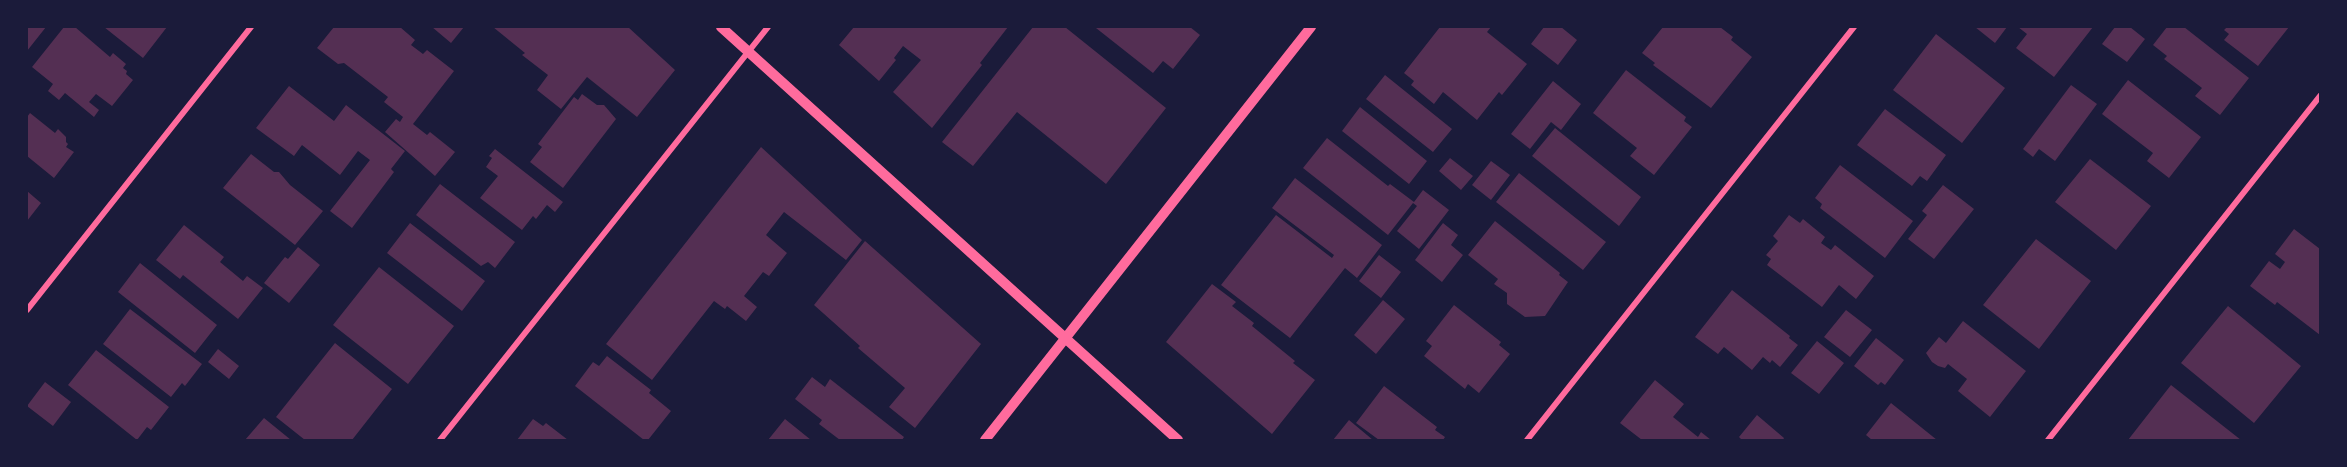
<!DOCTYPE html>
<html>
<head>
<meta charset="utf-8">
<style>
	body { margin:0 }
	#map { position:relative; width:2347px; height:467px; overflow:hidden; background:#1b1b3a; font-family:Lato,sans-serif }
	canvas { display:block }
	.frame { position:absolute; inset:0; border:28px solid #1b1b3a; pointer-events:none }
</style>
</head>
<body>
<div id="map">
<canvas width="2347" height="467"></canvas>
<div class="frame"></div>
</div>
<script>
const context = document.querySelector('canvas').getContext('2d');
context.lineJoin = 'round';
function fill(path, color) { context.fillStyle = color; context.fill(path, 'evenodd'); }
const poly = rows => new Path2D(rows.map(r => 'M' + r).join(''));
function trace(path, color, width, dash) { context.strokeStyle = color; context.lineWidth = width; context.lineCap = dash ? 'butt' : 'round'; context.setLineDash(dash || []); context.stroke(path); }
fill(poly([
	[27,27,46,27,27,51],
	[64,27,75,27,110,57,113,53,126,64,123,68,127,71,126,74,133,80,112,106,96,94,89,102,99,110,94,117,65,93,59,100,48,91,53,84,32,67],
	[104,27,167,27,143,58],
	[334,27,400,27,415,40,411,45,423,54,427,50,454,71,413,124,427,135,430,132,455,152,435,176,385,132,396,119,400,122,403,117,384,102,388,97,344,63,338,64,317,48],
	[432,27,464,27,451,43],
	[493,27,628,27,675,70,637,117,587,77,561,109,537,90,548,75,522,55,525,53],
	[854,27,956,28,1008,27,980,63,982,65,932,128,893,92,921,60,903,46,894,58,896,60,879,81,839,45],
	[1033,27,1065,27,1166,108,1106,184,1017,112,973,166,942,142],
	[1097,27,1190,27,1200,35,1173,69,1163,61,1153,73,1096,28],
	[1440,27,1491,27,1487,32,1527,64,1502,95,1499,92,1477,120,1443,92,1434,104,1411,85,1414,81,1404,73],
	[1544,27,1561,27,1577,40,1558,65,1531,44],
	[1663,27,1720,27,1733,37,1731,40,1752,57,1711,108,1653,65,1655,63,1642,53],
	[1975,27,2007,27,1995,43],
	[2018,27,2093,27,2054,77,2016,48,2027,34],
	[2115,27,2130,27,2145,39,2127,62,2102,44],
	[2167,27,2184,27,2249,78,2220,115,2195,96,2202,88,2164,59,2167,56,2153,45],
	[2227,27,2289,27,2258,66,2224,40,2229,34,2224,30],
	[1936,34,2005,88,1962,143,1893,90],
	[1626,70,1686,117,1684,121,1692,127,1654,175,1630,156,1637,148,1593,113],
	[1385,75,1452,129,1433,152,1366,99],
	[2128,80,2201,137,2169,178,2147,161,2153,153,2102,114],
	[1553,81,1581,104,1561,130,1551,122,1530,149,1511,134],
	[2071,85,2097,104,2055,161,2039,149,2033,157,2023,149],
	[289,86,334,121,346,105,405,151,391,169,394,172,352,228,330,211,370,160,358,151,340,175,302,145,294,156,256,128],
	[582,94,597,105,604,105,616,119,563,188,530,162,542,147,538,144,574,97,578,100],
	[1360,107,1427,161,1409,184,1342,131],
	[1885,109,1946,155,1927,181,1920,176,1912,186,1857,145],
	[30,113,55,133,58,129,66,137,66,142,68,144,66,147,74,152,54,178,27,156,27,117],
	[1555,128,1641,197,1619,226,1532,156],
	[1327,138,1388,186,1390,184,1414,202,1423,190,1449,210,1419,249,1397,231,1417,206,1413,203,1388,235,1303,168],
	[761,147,862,240,846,260,784,212,766,235,787,253,769,276,763,272,744,296,757,307,746,321,727,306,725,309,714,301,652,380,606,344],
	[495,149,563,202,555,212,547,205,536,219,533,216,522,230,480,198,498,176,486,167,492,158,489,156],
	[251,154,274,172,279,172,290,185,323,211,295,245,223,188],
	[1450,158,1473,176,1461,190,1439,171],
	[2090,159,2151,206,2116,250,2055,202],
	[1491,161,1510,175,1491,200,1472,185],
	[1840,165,1913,221,1885,258,1820,208,1822,204,1815,198],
	[1519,173,1606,242,1583,270,1496,202],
	[1295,178,1382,245,1357,278,1345,268,1290,338,1221,285,1276,215,1332,258,1334,255,1272,208],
	[440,184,515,242,495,268,488,262,481,266,416,215],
	[1943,185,1974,209,1934,259,1908,239,1927,215,1922,211],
	[27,191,41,203,27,221],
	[1789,215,1800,223,1803,219,1825,237,1821,243,1831,250,1835,245,1874,276,1856,299,1839,285,1822,307,1767,265,1771,259,1766,255,1778,241,1773,236],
	[1495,221,1560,273,1559,275,1568,282,1545,316,1525,317,1507,304,1507,293,1494,284,1498,279,1468,255],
	[410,223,485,281,462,311,387,253],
	[1443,223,1458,235,1451,245,1463,255,1442,282,1415,260],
	[184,225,224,257,220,262,243,281,247,276,263,288,238,319,183,275,180,279,156,260],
	[2294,229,2320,249,2320,335,2277,302,2275,305,2250,286,2269,261,2280,269,2285,262,2275,254],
	[2036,239,2091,281,2039,349,1983,305],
	[865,241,981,344,915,428,889,407,905,388,858,348,860,346,814,305],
	[298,247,320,265,289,303,264,283,285,257,288,259],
	[1379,255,1401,272,1381,298,1359,281],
	[140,263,217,325,195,353,118,292],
	[379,267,454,326,408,384,333,325],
	[1212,284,1236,302,1232,306,1254,323,1252,326,1295,361,1293,363,1315,380,1272,434,1166,342],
	[1732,290,1790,336,1789,338,1798,345,1780,367,1772,360,1770,363,1763,357,1752,370,1724,347,1718,354,1695,337],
	[1383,300,1405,319,1376,354,1354,335],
	[1454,305,1501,342,1499,345,1510,354,1479,393,1468,384,1465,389,1424,356,1432,346,1426,341],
	[2228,306,2301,366,2254,423,2181,363],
	[130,309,202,364,185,386,182,383,171,397,103,344],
	[1846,310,1872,330,1850,357,1824,337],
	[1963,321,2026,371,1990,417,1958,391,1967,379,1948,364,1945,368,1938,366,1932,362,1926,353,1939,337,1946,343],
	[1876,338,1904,360,1885,385,1881,382,1878,385,1854,366],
	[1817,341,1844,363,1819,394,1791,373],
	[335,343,392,389,352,440,305,440,276,417],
	[218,349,239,366,229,379,208,362],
	[96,350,169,407,151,430,147,427,137,440,68,385],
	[607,356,651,390,649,393,671,411,648,440,644,440,575,386,593,362,599,366],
	[812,377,825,387,830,379,904,437,902,440,840,440,819,424,822,420,795,399],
	[1655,380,1684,404,1673,417,1698,437,1701,432,1711,440,1642,440,1620,423],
	[45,382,71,402,53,426,27,406],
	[2171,385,2241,440,2128,440],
	[1384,386,1437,427,1435,430,1445,437,1443,440,1379,440,1356,423],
	[1891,403,1937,440,1872,440,1866,435],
	[1757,415,1784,438,1783,440,1742,440,1739,437],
	[264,418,291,440,245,440],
	[533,419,543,426,546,423,568,440,517,440],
	[785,419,811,440,768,440],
	[1349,420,1373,440,1333,440]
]), '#542f53');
trace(poly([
	[27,310,251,27],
	[440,440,768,27],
	[1527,440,1854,27],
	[2048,440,2320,96]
]), '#ff6b9d', 6);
trace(poly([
	[721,27,1178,440],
	[985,440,1311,27]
]), '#ff6b9d', 10);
</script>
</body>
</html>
